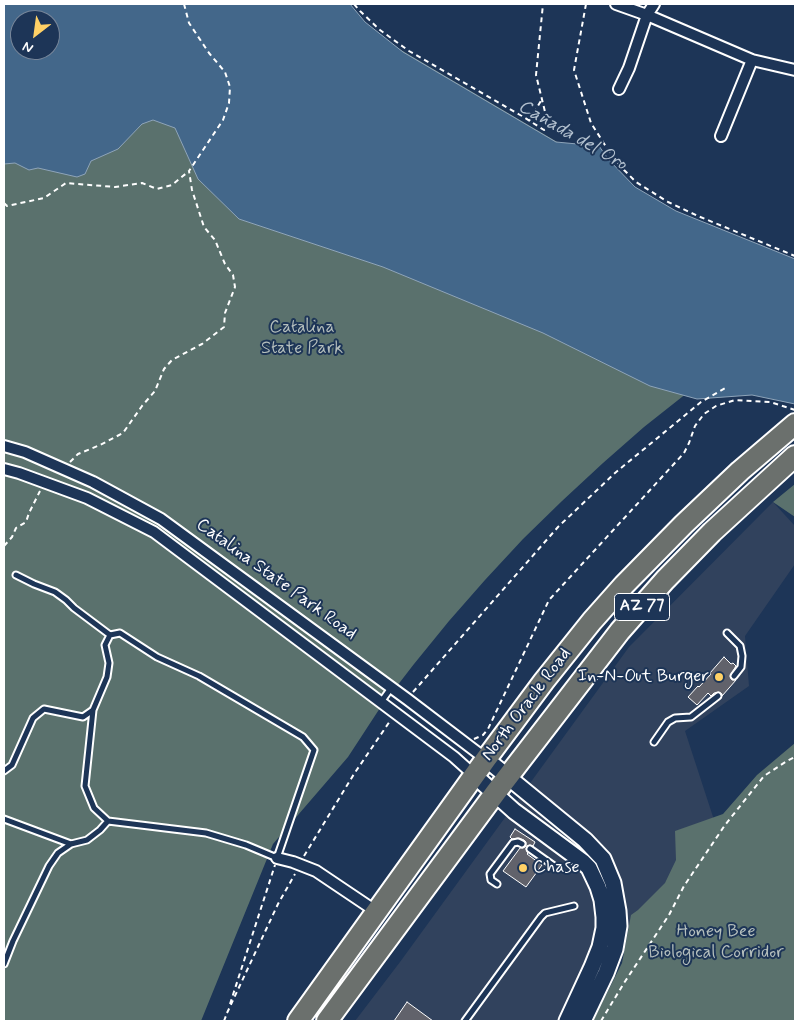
<!DOCTYPE html>
<html>
<head>
<meta charset="utf-8">
<style>
	body { margin:0 }
	#map { position:relative; width:799px; height:1025px; overflow:hidden; background:#1d3557; font-family:Mynerve,sans-serif }
	canvas { display:block }
	.frame { position:absolute; inset:0; border:5px solid #fff; pointer-events:none }
	.north { position:absolute; left:10px; top:10px; width:50px; height:50px; box-sizing:border-box; background:#1d3557; border:1px solid #77869a; border-radius:50%; rotate:210deg; font-size:14px; font-weight:700; line-height:20px; text-align:center; color:#fff }
	.north::after { content:''; display:block; margin:auto; width:18px; height:22px; background:#ffd166; clip-path:polygon(50% 0,100% 100%,50% 72%,0 100%) }
</style>
</head>
<body>
<div id="map">
<canvas width="799" height="1025"></canvas>
<div class="frame"></div>
<div class="north">N</div>
</div>
<script>
const context = document.querySelector('canvas').getContext('2d');
context.lineJoin = 'round';
function fill(path, color) { context.fillStyle = color; context.fill(path, 'evenodd'); }
const poly = rows => new Path2D(rows.map(r => 'M' + r).join(''));
function trace(path, color, width, dash) { context.strokeStyle = color; context.lineWidth = width; context.lineCap = dash ? 'butt' : 'round'; context.setLineDash(dash || []); context.stroke(path); }
function write(font, color, halo, rows, align = 'center') {
  context.font = font + ' Mynerve,sans-serif'; context.lineWidth = 4; context.setLineDash([]); context.textBaseline = 'middle'; context.strokeStyle = halo; context.fillStyle = color; for (const [text, x, y, turn = 0] of rows) {
    context.save(); context.translate(x, y); context.rotate((+turn || 0) * Math.PI / 180); context.textAlign = isNaN(turn) ? turn : align; if (halo) context.strokeText(text, 0, 0); context.fillText(text, 0, 0); context.restore();
  }
}
fill(poly([
	[773,502,795,526,795,564,745,636,749,686,685,731,716,826,563,1021,355,1021,400,962,629,647]
]), '#31425d');
fill(poly([
	[4,4,323,4,795,282,687,393,644,427,603,463,562,501,523,539,485,580,449,621,414,664,380,708,348,757,273,844,201,1021,4,1021],
	[20,20,50,20,50,50,20,50],
	[795,484,795,517,773,502],
	[795,743,795,1021,593,1021,622,963,631,915,638,910,665,883,676,860,675,831,723,814,757,775]
]), '#5a716d');
const water = poly([
	[4,4,350,4,365,22,403,52,556,142,599,146,609,160,635,187,676,211,795,259,795,404,752,395,697,399,650,386,543,333,383,267,239,219,198,179,175,128,153,120,142,124,118,149,91,161,85,174,77,177,38,168,29,170,15,163,4,164,4,4],
	[20,20,50,20,50,50,20,50,20,20]
]);
fill(water, '#43678a');
trace(water, '#8ea4b9', 1);
const building = poly([
	[724,657,731,664,733,663,736,666,730,676,732,680,736,680,722,696,722,694,719,692,714,693,711,696,708,693,697,705,688,697,698,686,699,687,711,674,710,673,724,657],
	[515,829,535,842,533,846,530,845,527,846,526,849,528,853,527,854,542,865,526,887,503,871,520,848,523,848,526,846,526,842,524,840,519,838,512,839,510,837,515,829],
	[407,1002,433,1021,394,1021,407,1002]
]);
fill(building, '#61626b');
trace(building, '#fff', 1);
const lane = poly([
	[16,575,34,584,55,592,66,600,74,608,110,635],
	[727,633,740,646,742,656,741,667,734,676],
	[381,702,391,688],
	[93,710,85,786,94,808,108,821],
	[654,742,668,722,675,718,691,717,718,696],
	[4,771,12,765,33,718,44,709,83,717,93,710,107,677,109,663,105,645,110,635,120,633,157,657,199,676,303,737,314,750,277,858,246,845,206,833,108,821,100,830,87,840,71,844,4,819],
	[530,849,554,866],
	[497,884,491,880,490,874,513,843,518,842,522,844],
	[4,964,13,941,49,866,58,853,71,844],
	[465,1021,541,917,545,913,574,906]
]);
const street = poly([
	[616,4,647,15,752,60,795,70],
	[619,89,629,68,647,15,654,4],
	[721,136,752,60],
	[4,446,25,452,93,482,161,519,407,699,486,759],
	[4,469,19,473,87,498,154,532,454,757,474,775],
	[277,858,293,862,316,871,377,912]
]);
const secondary = poly([
	[486,759,585,840,603,859,613,883,618,911,619,926,615,949,606,973,583,1021],
	[474,775,514,811,583,862,589,868,598,887,602,900,604,917,604,928,600,947,592,967,567,1021]
]);
const highway = poly([
	[298,1021,486,759,544,681,592,621,624,585,684,524,740,471,795,424],
	[327,1021,496,792,620,631,665,580,712,532,795,456]
]);
trace(lane, '#fff', 9);
trace(street, '#fff', 14);
trace(secondary, '#fff', 19);
trace(highway, '#fff', 24);
trace(poly([
	[354,4,360,11,380,30,409,51,522,116,544,130,549,128,536,75,543,4],
	[586,4,574,70,591,123,610,153,622,168,636,182,668,202,698,216,795,256],
	[529,121,542,99],
	[4,203,7,206,44,198,66,183,115,187,142,183,157,189,172,185,189,171],
	[70,462,78,454,100,445,123,433,142,406,155,391,164,369,172,360,202,344,224,327,225,313,235,287,233,275,225,264,215,240,204,227,192,190,189,171,223,120,229,103,230,87,225,72,209,53,189,23,184,4],
	[4,546,12,537,16,528,26,522,29,513,40,491],
	[413,692,558,527,615,473,701,402,727,387],
	[474,739,483,735,488,729,549,600,684,453,689,443,695,426,704,414,716,406,735,400,770,402,795,410],
	[304,856,354,774,390,721],
	[230,1004,275,865],
	[227,1013,278,904,295,874],
	[224,1021,227,1013],
	[601,1021,624,983,669,915,684,886,725,825,764,776,787,761,795,757]
]), '#fff', 2, [5, 4]);
trace(lane, '#1d3557', 5);
trace(street, '#1d3557', 10);
trace(secondary, '#1d3557', 15);
trace(highway, '#6b706d', 20);
for (const [x, y, r, color] of [
	[719,677,5,"#ffd166"],
	[523,868,5,"#ffd166"]
]) { const dot = new Path2D(); dot.arc(x, y, r, 0, 2 * Math.PI); context.fillStyle = color; context.fill(dot); trace(dot, '#1d3557', 2); }
for (const [x, y, w] of [
	[642,607,55]
]) { const box = new Path2D(); box.roundRect(x - w / 2, y - 13.5, w, 27, 4); context.fillStyle = '#1d3557'; context.fill(box); trace(box, '#fff', 1); }
write('bold 16px', '#fff', null, [
	["AZ 77",642,607]
]);
write('18px', '#b5bfbd', '#1d3557', [
	["Catalina",302,328],
	["State Park",302,349],
	["Honey Bee",716,932],
	["Biological Corridor",716,953]
]);
write('18px', '#fff', '#1d3557', [
	["Catalina State Park Road",276,580,36],
	["North Oracle Road",527,705,-53]
]);
write('18px', '#fff', '#1d3557', [
	["In-N-Out Burger",709,677],
	["Chase",533,868,"left"]
], 'right');
write('italic 19px', '#b4c2d0', '#1d3557', [
	["Cañada del Oro",572,136,30]
]);
</script>
</body>
</html>
